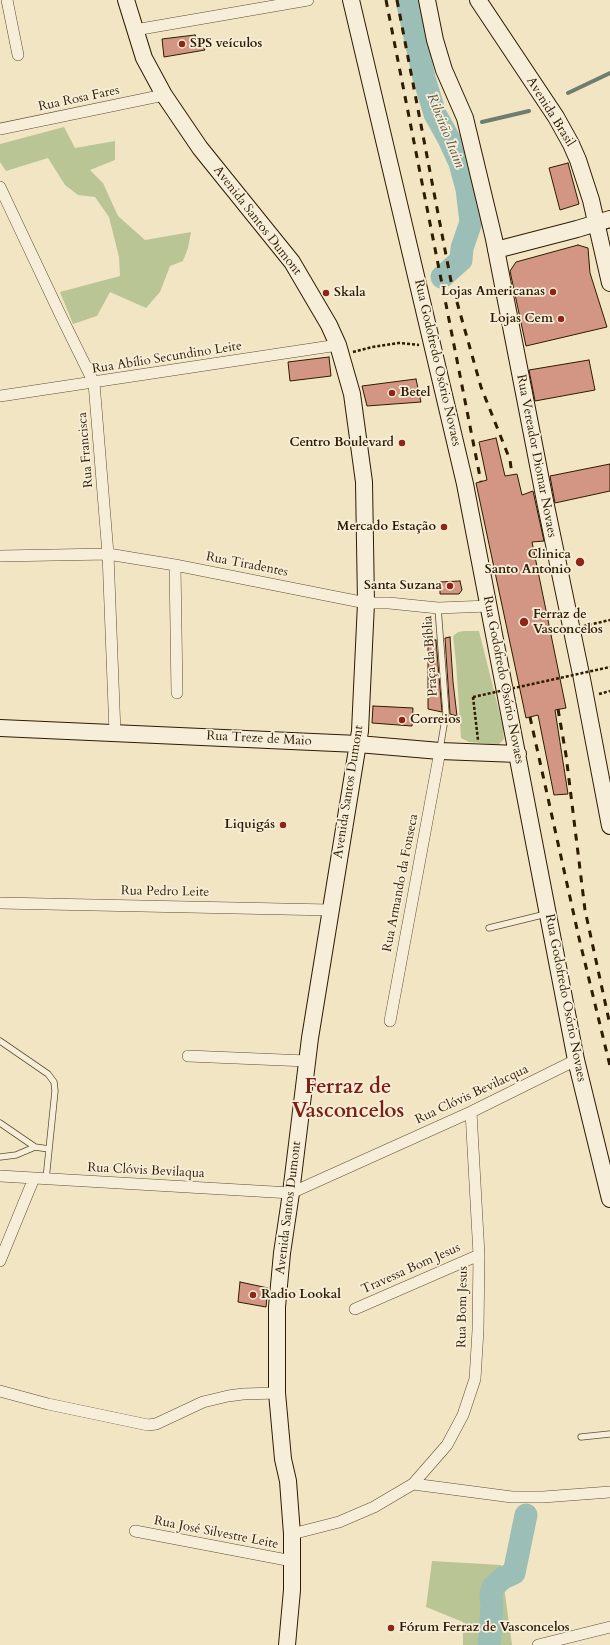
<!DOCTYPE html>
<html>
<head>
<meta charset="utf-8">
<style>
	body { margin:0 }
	canvas { display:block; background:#f2e5c4 }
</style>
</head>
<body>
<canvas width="610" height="1645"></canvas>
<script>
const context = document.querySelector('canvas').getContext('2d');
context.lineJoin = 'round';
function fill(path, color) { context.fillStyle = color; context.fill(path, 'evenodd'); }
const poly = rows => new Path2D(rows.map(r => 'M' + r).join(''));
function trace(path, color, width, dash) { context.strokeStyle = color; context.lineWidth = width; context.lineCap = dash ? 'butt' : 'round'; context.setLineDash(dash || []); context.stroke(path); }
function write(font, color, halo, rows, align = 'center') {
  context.font = font + ' Cardo,serif'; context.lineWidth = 3.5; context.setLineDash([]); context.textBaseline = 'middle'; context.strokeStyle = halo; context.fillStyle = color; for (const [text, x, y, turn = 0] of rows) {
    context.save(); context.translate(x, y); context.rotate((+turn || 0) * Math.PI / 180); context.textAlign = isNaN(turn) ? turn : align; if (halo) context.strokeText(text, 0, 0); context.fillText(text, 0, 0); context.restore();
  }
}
fill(poly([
	[64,127,75,148,115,141,115,160,90,170,103,183,118,216,145,240,191,232,188,248,183,261,170,266,160,292,146,308,110,292,97,316,73,324,60,292,120,276,119,257,109,217,95,197,78,195,65,185,48,158,6,171,0,162,0,144],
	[464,631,479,631,503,727,504,739,498,745,469,742,461,738,456,662,453,636,458,632],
	[432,1561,501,1565,512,1645,463,1645,463,1622,426,1607]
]), '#bac595');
trace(poly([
	[568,93,610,73],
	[482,122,529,111]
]), '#6f7d6e', 4);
trace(poly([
	[407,0,424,78,435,114,449,139,460,163,467,189,471,222,462,248,461,260,442,277],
	[489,1645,492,1607,491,1594,493,1587,503,1578,514,1573,526,1515]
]), '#9bbfb6', 23);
const building = poly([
	[195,35,205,50,164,57,162,39,195,35],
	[568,163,579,204,560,210,549,168,568,163],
	[578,245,588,248,590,273,607,327,526,346,510,271,516,262,578,245],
	[329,357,331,376,290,381,288,362,329,357],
	[589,360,595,390,535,401,529,370,589,360],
	[416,379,421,402,367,406,362,386,416,379],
	[496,438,505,476,517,474,522,495,533,491,544,541,532,542,566,708,555,710,568,794,554,795,538,715,526,718,476,483,487,480,479,442,496,438],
	[610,464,610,491,555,503,550,476,610,464],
	[460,581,462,590,459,594,440,594,440,582,460,581],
	[450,637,453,682,457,716,450,714,445,638,450,637],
	[436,640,442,712,428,709,428,641,436,640],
	[373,706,413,708,412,726,372,723,373,706],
	[240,1282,268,1288,266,1307,238,1302,240,1282]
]);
fill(building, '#d39684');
trace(building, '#2e1b01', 1);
const lane = poly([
	[438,608,446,713,440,749],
	[489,928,546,914],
	[0,1041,48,1074,54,1082,55,1091,46,1179],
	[0,1123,35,1147],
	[0,1157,16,1155,35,1147,49,1149],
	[581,1437,610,1434]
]);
const street = poly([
	[7,0,18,55],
	[135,30,308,0],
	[0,129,164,95],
	[0,187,60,314,94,383,108,554,115,733],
	[0,396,338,345],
	[0,556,108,554,175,565,366,603,389,603,438,608,489,606],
	[175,565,177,693],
	[0,903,330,910],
	[390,1021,440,751],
	[188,1056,307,1061],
	[0,1176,291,1193,471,1112,576,1060],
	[0,1261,34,1178],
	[355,1309,479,1255],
	[0,1391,48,1404,148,1425,156,1424,203,1402,228,1396,243,1394,277,1393],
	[413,1484,447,1445,463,1415,475,1379,478,1330,479,1255,471,1112],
	[135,1531,292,1561],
	[292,1534,339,1522,374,1507,413,1484,512,1497,543,1497,610,1492],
	[538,1645,610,1627]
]);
const secondary = poly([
	[126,0,144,58,164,95,200,148,292,262,329,325,338,345,352,394,364,482,366,603,360,731,310,1038,291,1193,282,1253,277,1307,277,1393,283,1459,288,1481,292,1534,292,1590,287,1645],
	[351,0,465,484,576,1060,610,1199],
	[427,0,435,40,444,70,465,118,494,239,545,501,582,679,610,826],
	[478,0,556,117,571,144,578,160,591,200,610,283],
	[496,250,577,229,610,219],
	[0,728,358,744,440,751,518,754]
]);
trace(lane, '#5f4e32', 7);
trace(street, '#5f4e32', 12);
trace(secondary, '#2e1b01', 18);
trace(poly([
	[353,352,372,347,399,343,419,345],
	[584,626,610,620],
	[599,694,610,691],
	[473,697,478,740]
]), '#2e1b01', 2.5, [3, 2]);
trace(lane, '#f7eed9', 5.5);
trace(street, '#f7eed9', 11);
trace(secondary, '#f7eed9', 16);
trace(poly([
	[386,0,481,482],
	[397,0,451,281,481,387,510,460,512,475],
	[558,709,566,755,585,910,610,1025],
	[530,717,579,938,610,1066]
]), '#2e1b01', 3, [7, 7]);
trace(poly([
	[473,697,610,667]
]), '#2e1b01', 2.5, [3, 2]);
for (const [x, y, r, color] of [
	[182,44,4,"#8f2418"],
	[553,292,4,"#8f2418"],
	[326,293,4,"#8f2418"],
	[561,319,4,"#8f2418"],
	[392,393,4,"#8f2418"],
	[402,443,4,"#8f2418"],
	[444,527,4,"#8f2418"],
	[580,562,5,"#8f2418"],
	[450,586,4,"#8f2418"],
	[524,622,5,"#8f2418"],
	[402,720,4,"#8f2418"],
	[283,825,4,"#8f2418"],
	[253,1295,4,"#8f2418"],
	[391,1628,4,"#8f2418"]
]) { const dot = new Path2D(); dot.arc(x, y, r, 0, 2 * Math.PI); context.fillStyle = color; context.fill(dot); trace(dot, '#f7eed9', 1.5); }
write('bold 13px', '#2e1b01', '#f7eed9', [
	["SPS veículos",190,44],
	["Lojas Americanas",545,292,"right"],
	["Skala",334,293],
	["Lojas Cem",553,319,"right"],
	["Betel",400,393],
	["Centro Boulevard",394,443,"right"],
	["Mercado Estação",436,527,"right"],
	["Clinica",571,555,"right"],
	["Santo Antonio",571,570,"right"],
	["Santa Suzana",442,586,"right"],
	["Ferraz de",533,615],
	["Vasconcelos",533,630],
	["Correios",410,720],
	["Liquigás",275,825,"right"],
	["Radio Lookal",261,1295],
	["Fórum Ferraz de Vasconcelos",399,1628]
], 'left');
write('13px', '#2e1b01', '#f7eed9', [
	["Rua Rosa Fares",79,99,-12],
	["Avenida Brasil",550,112,58],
	["Avenida Santos Dumont",257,221,52],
	["Rua Abílio Secundino Leite",167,358,-9],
	["Rua Godofredo Osório Novaes",437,363,77],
	["Rua Francisca",86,450,-95],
	["Rua Vereador Diomar Novaes",536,456,79],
	["Rua Tiradentes",247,565,11],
	["Praça da Bíblia",431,656,-94],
	["Rua Godofredo Osório Novaes",503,680,79],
	["Rua Treze de Maio",259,739,3],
	["Avenida Santos Dumont",349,792,-81],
	["Rua Armando da Fonseca",401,883,-79],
	["Rua Pedro Leite",165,892,1],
	["Rua Godofredo Osório Novaes",565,998,79],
	["Rua Clóvis Bevilacqua",472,1095,-25],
	["Rua Clóvis Bevilaqua",146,1171,3],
	["Avenida Santos Dumont",289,1208,-83],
	["Travessa Bom Jesus",411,1269,-24],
	["Rua Bom Jesus",463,1307,-89],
	["Rua José Silvestre Leite",216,1533,11]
]);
write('italic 14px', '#545440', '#f7eed9', [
	["Ribeirão Itaim",445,131,68]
]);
write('bold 21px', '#7a1f14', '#f7eed9', [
	["Ferraz de",348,1088],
	["Vasconcelos",348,1112]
]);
</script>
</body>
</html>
